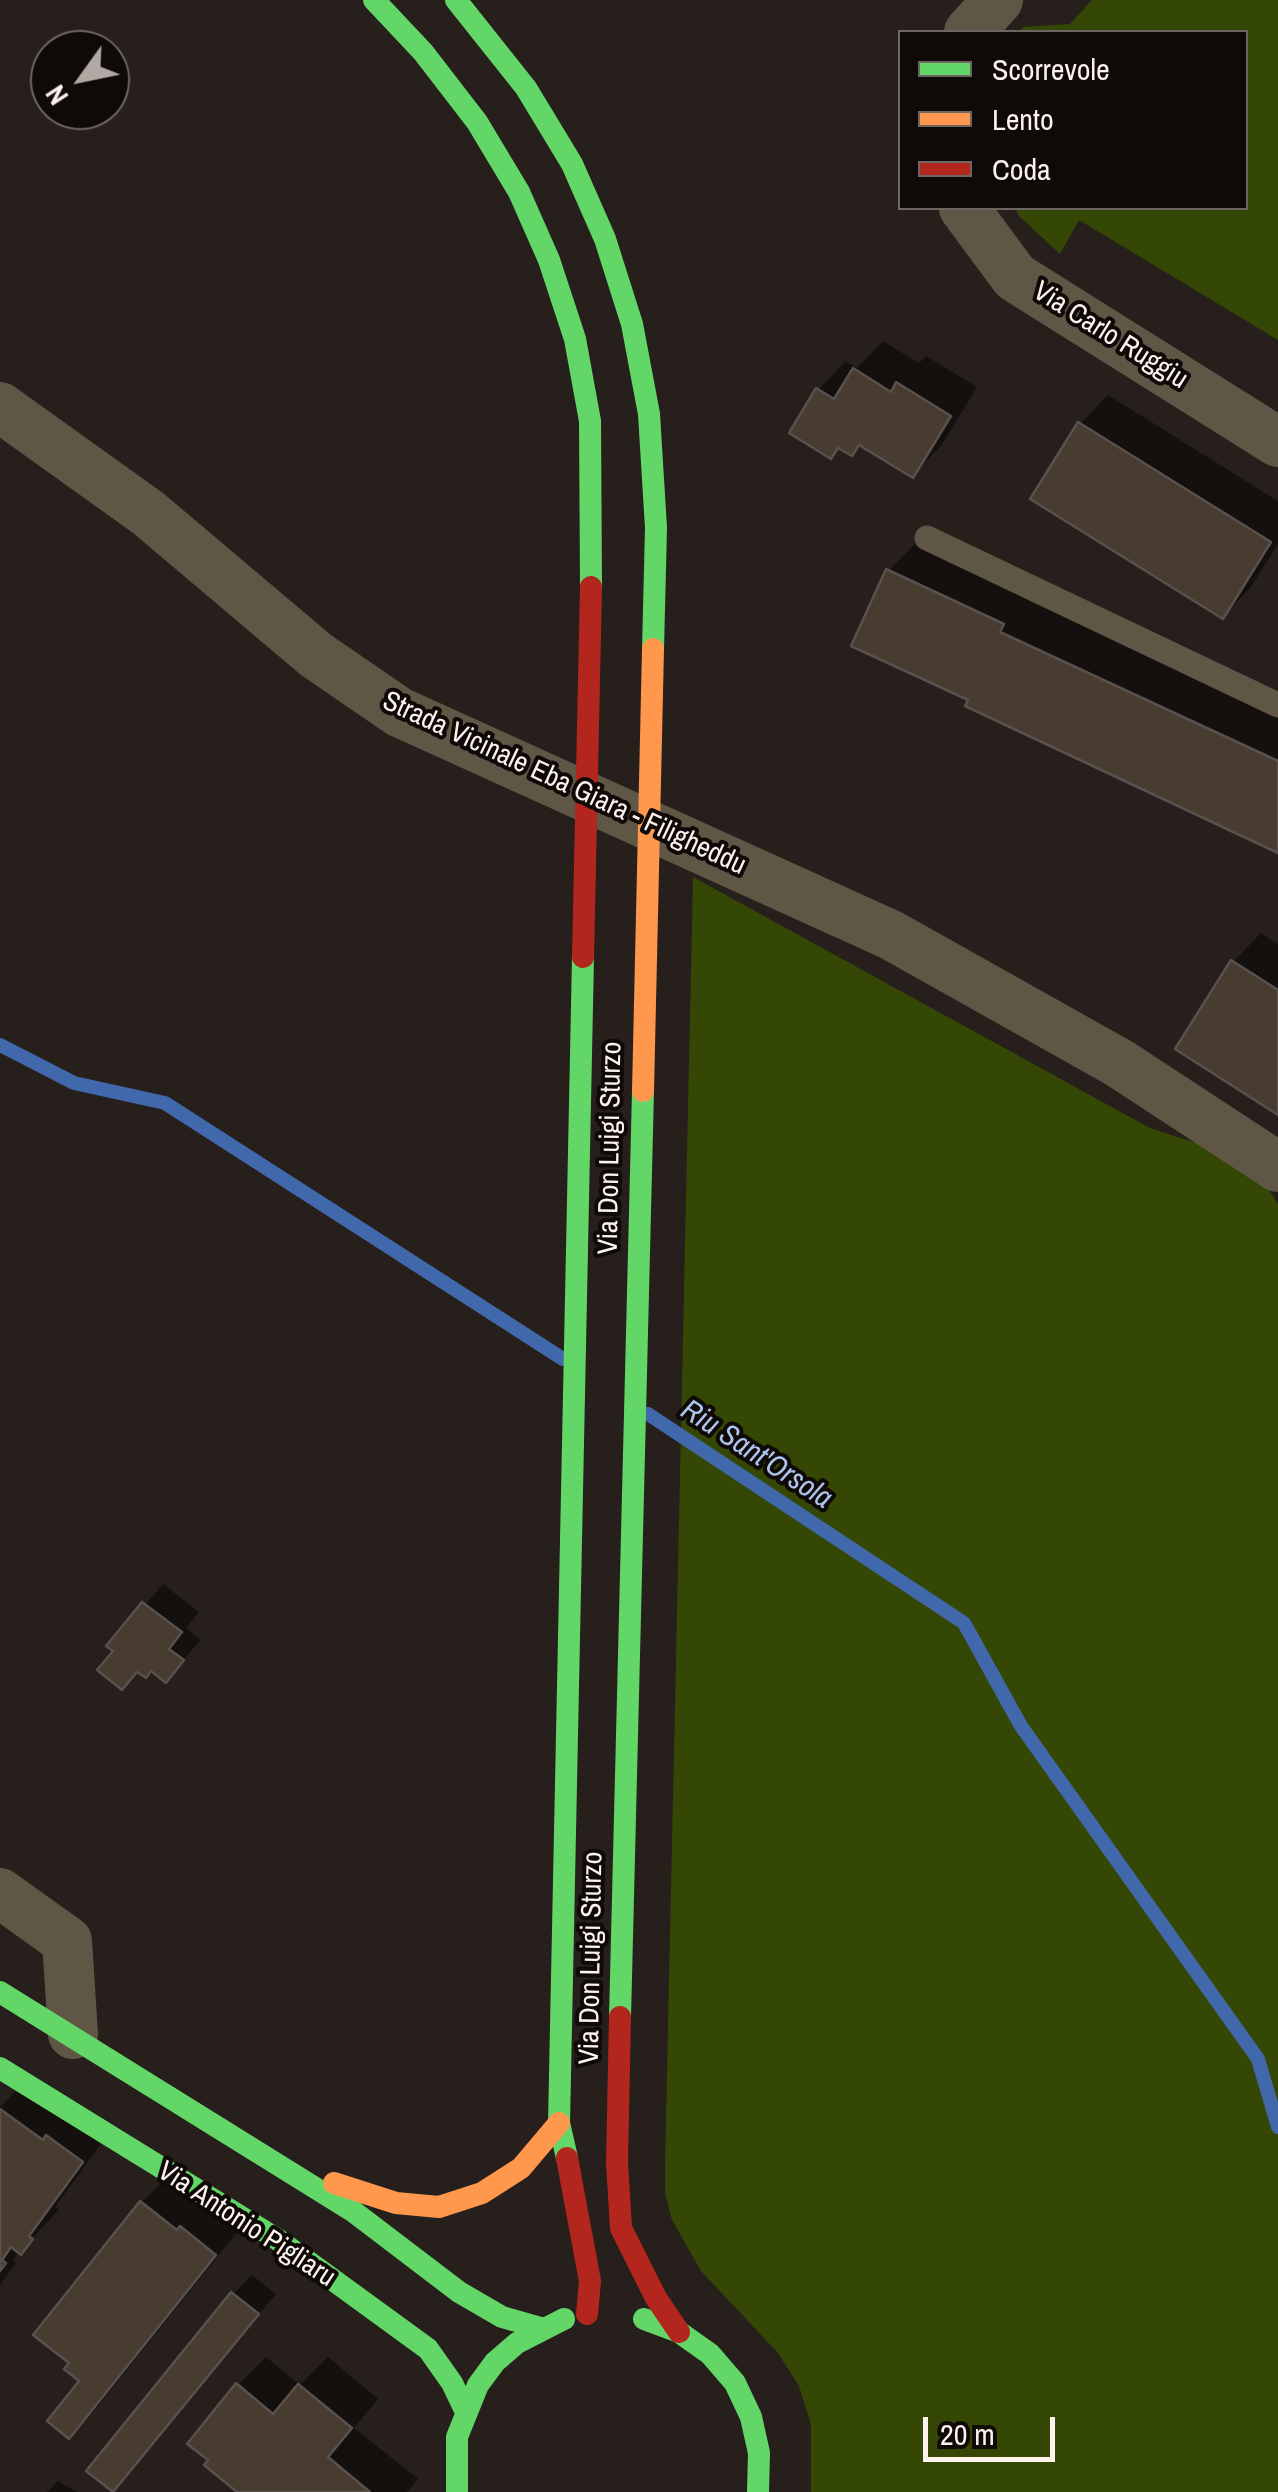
<!DOCTYPE html>
<html>
<head>
<meta charset="utf-8">
<style>
	body { margin:0 }
	#map { position:relative; width:1278px; height:2492px; overflow:hidden; background:#261f1c; font-family:"Archivo Narrow",sans-serif }
	canvas { display:block }
	.legend { position:absolute; left:898px; top:30px; width:350px; height:180px; box-sizing:border-box; background:#0f0907; border:2px solid #6e6663; margin:0; padding:12px 18px; list-style:none; font-size:30px; color:#fcf2ee }
	.legend li { display:flex; align-items:center; gap:20px; height:50px }
	.legend b { width:50px; border:2px solid #6e6663 }
	.north { position:absolute; left:30px; top:30px; width:100px; height:100px; box-sizing:border-box; background:#0f0907; border:2px solid #6e6663; border-radius:50%; rotate:237deg; font-size:28px; font-weight:700; line-height:40px; text-align:center; color:#fcf2ee }
	.north::after { content:''; display:block; margin:auto; width:35px; height:45px; background:#b1a8a4; clip-path:polygon(50% 0,100% 100%,50% 72%,0 100%) }
	.scale { position:absolute; left:923px; top:2417px; width:132px; height:45px; box-sizing:border-box; border:5px solid #fcf2ee; border-top:0; padding-left:12px; font-size:30px; line-height:35px; white-space:nowrap; color:#fcf2ee; -webkit-text-stroke:8px #0f0907; paint-order:stroke }
</style>
</head>
<body>
<div id="map">
<canvas width="1278" height="2492"></canvas>
<ul class="legend">
<li><b style="height:12px;background:#63d668"></b>Scorrevole</li>
<li><b style="height:12px;background:#ff974d"></b>Lento</li>
<li><b style="height:12px;background:#b3261e"></b>Coda</li>
</ul>
<div class="north">N</div>
<div class="scale">20 m</div>
</div>
<script>
const context = document.querySelector('canvas').getContext('2d');
context.lineJoin = 'round';
function fill(path, color) { context.fillStyle = color; context.fill(path, 'evenodd'); }
const poly = rows => new Path2D(rows.map(r => 'M' + r).join(''));
function trace(path, color, width, dash) { context.strokeStyle = color; context.lineWidth = width; context.lineCap = dash ? 'butt' : 'round'; context.setLineDash(dash || []); context.stroke(path); }
function write(font, color, halo, rows, align = 'center') {
  context.font = font + ' "Archivo Narrow",sans-serif'; context.lineWidth = 8; context.setLineDash([]); context.textBaseline = 'middle'; context.strokeStyle = halo; context.fillStyle = color; for (const [text, x, y, turn = 0] of rows) {
    context.save(); context.translate(x, y); context.rotate((+turn || 0) * Math.PI / 180); context.textAlign = isNaN(turn) ? turn : align; if (halo) context.strokeText(text, 0, 0); context.fillText(text, 0, 0); context.restore();
  }
}
fill(poly([
	[1092,0,1278,0,1278,340,1079,220,1060,254,1019,216,1015,208,1246,208,1246,32,1020,32,1023,27,1070,24],
	[693,877,1150,1128,1251,1161,1278,1204,1278,2492,811,2492,811,2425,799,2386,778,2353,701,2271,672,2220,665,2193,665,2163]
]), '#354704');
fill(poly([
	[883,341,919,363,926,356,977,387,941,446,912,475,861,444,852,453,841,446,831,456,818,390,846,361,857,368],
	[1108,395,1278,501,1278,544,1251,587,1223,616,1080,424],
	[924,535,1278,709,1278,850,971,699,888,571],
	[1261,933,1278,944,1278,1112,1233,962],
	[163,1584,199,1612,186,1628,201,1640,166,1679,152,1669,139,1670,122,1687,116,1650,110,1646],
	[27,2080,109,2133,55,2207,59,2210,20,2251,13,2260,16,2263,0,2285,0,2107],
	[170,2174,242,2226,97,2407,69,2435,82,2380,72,2363,36,2335,142,2202],
	[252,2275,276,2294,113,2489,233,2294],
	[266,2357,300,2385,328,2357,378,2399,354,2428,418,2479,407,2492,240,2492,238,2385],
	[58,2481,77,2492,47,2492]
]), '#0007');
trace(poly([
	[0,1045,74,1083,165,1103,563,1359],
	[648,1414,964,1623,1021,1726,1258,2059,1278,2127]
]), '#4168aa', 14);
const building = poly([
	[853,368,891,392,896,382,951,416,913,478,859,445,852,456,838,448,831,459,789,433,816,388,834,399,853,368],
	[1078,422,1271,542,1223,619,1030,499,1078,422],
	[886,569,1004,624,1000,632,1278,761,1278,853,965,706,968,700,851,646,886,569],
	[1231,960,1278,990,1278,1115,1175,1049,1231,960],
	[142,1602,182,1632,169,1649,184,1660,166,1683,151,1671,146,1678,137,1672,122,1690,97,1670,113,1651,106,1646,142,1602],
	[0,2109,43,2140,46,2135,83,2162,29,2236,33,2239,21,2255,11,2247,2,2260,6,2263,0,2271,0,2109],
	[140,2201,177,2230,180,2226,216,2255,69,2439,47,2421,79,2381,64,2369,69,2363,33,2335,140,2201],
	[231,2292,259,2314,113,2492,86,2471,231,2292],
	[236,2383,273,2414,298,2384,352,2428,328,2457,370,2492,237,2492,204,2465,208,2460,187,2444,236,2383]
]);
fill(building, '#483b30');
trace(building, '#58514e', 2.5);
trace(poly([
	[927,538,1278,705]
]), '#5f5645', 25);
trace(poly([
	[969,32,998,0],
	[964,208,1015,277,1278,442],
	[0,407,148,513,316,655,399,712,891,935,1119,1063,1278,1167],
	[0,1893,67,1941,73,2034]
]), '#5f5645', 50);
trace(poly([
	[374,0,423,52,477,122,519,192,549,260,575,339,590,421,591,587],
	[456,0,526,88,572,164,605,239,632,324,649,414,656,528,653,649],
	[0,1992,354,2212,459,2292,502,2317,541,2328],
	[620,2017,643,1091],
	[0,2068,277,2239,428,2349,452,2383,465,2410],
	[567,2158,559,2123,583,957],
	[644,2319,679,2332,710,2354,735,2383,751,2417,759,2453,758,2492],
	[457,2492,457,2437,478,2385,495,2362,517,2343,564,2319]
]), '#63d668', 22);
trace(poly([
	[643,1091,653,649],
	[334,2183,396,2203,439,2207,482,2193,521,2168,559,2123]
]), '#ff974d', 22);
trace(poly([
	[583,957,591,587],
	[620,2017,617,2163,621,2228,656,2298,679,2332],
	[567,2158,590,2281,587,2314]
]), '#b3261e', 22);
write('28px', '#fcf2ee', '#0f0907', [
	["Via Carlo Ruggiu",1110,336,32],
	["Strada Vicinale Eba Giara - Filigheddu",564,784,25],
	["Via Don Luigi Sturzo",611,1148,-89],
	["Via Don Luigi Sturzo",592,1958,-89],
	["Via Antonio Pigliaru",246,2225,33]
]);
write('italic 30px', '#acc4eb', '#0f0907', [
	["Riu Sant'Orsola",756,1455,33]
]);
</script>
</body>
</html>
